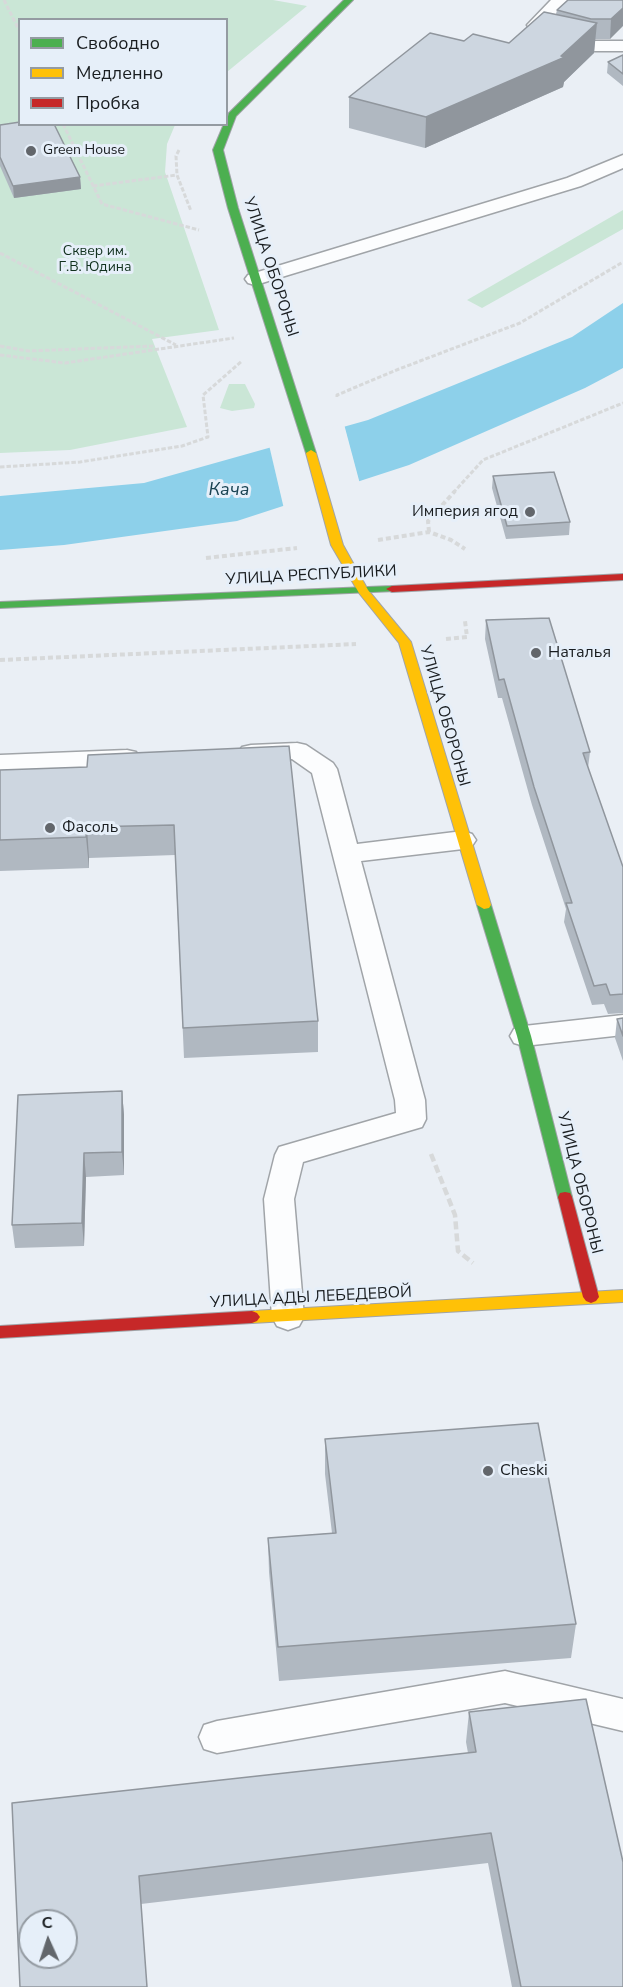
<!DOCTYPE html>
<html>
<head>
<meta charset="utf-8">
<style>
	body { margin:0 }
	#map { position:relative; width:623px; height:1987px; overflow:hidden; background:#eaeff5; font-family:"Nunito Sans",sans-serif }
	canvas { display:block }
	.legend { position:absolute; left:18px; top:18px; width:210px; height:108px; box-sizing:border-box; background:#e6eff9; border:2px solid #949ba2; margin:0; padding:8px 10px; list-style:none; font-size:18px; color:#191d20 }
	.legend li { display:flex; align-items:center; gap:12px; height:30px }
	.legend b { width:30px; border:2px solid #949ba2 }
	.north { position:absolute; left:18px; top:1909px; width:60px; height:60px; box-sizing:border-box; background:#e6eff9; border:2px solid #949ba2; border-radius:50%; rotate:357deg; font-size:16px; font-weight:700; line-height:24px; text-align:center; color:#191d20 }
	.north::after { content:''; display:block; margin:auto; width:21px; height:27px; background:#62666b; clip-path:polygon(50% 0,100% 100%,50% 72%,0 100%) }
</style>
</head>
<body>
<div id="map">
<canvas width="623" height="1987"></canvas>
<ul class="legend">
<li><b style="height:8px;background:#4caf50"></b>Свободно</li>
<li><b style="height:8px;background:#ffc107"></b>Медленно</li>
<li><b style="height:8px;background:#c62828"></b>Пробка</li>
</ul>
<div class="north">С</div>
</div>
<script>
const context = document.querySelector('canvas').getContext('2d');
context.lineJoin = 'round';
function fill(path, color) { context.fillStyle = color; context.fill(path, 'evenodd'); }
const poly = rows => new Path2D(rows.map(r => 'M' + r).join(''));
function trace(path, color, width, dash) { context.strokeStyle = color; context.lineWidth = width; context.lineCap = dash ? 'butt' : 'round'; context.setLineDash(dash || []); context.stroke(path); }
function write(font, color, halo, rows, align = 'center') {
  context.font = font + ' "Nunito Sans",sans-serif'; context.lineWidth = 6; context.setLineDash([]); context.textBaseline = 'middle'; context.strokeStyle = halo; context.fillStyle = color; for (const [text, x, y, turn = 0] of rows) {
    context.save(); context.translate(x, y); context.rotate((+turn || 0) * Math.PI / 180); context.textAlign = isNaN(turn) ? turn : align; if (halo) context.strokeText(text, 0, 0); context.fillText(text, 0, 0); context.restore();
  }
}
fill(poly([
	[0,0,273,0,307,6,227,72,226,20,20,20,20,124,175,125,167,144,165,172,219,330,152,339,187,427,70,450,0,453],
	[623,210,623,229,482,308,467,300],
	[229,384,245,384,255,404,254,408,232,411,220,408]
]), '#cae6d6');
fill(poly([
	[623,303,623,368,585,388,409,465,237,521,64,545,0,550,0,496,144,483,368,420,572,337]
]), '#8dd0ea');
fill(poly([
	[344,424,360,484,284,509,269,445]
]), '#eaeff5');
const lane = poly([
	[551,0,570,0,546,25,549,30,589,41,623,41,623,51,589,51,537,38,527,25,551,0],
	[623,155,623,168,581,186,262,283,255,285,248,283,245,279,248,275,567,178,623,155],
	[297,743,306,745,333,763,337,769,357,844,463,831,472,834,476,840,472,846,463,849,361,861,425,1100,426,1119,422,1127,303,1162,294,1199,304,1317,299,1326,288,1330,277,1326,272,1317,264,1199,275,1155,279,1147,396,1113,395,1100,312,773,292,759,251,761,242,759,238,753,242,747,251,745,297,743],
	[127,750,136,752,140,758,136,764,127,766,0,771,0,755,127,750],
	[623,1015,623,1035,524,1046,514,1043,510,1036,514,1029,524,1026,623,1015],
	[505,1671,623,1699,623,1731,505,1703,217,1753,204,1749,199,1737,204,1725,217,1721,505,1671]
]);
const fast = poly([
	[344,0,353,0,236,116,223,150,238,208,316,453,311,456,306,453,228,208,213,150,224,124,226,124,229,113,344,0],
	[392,586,396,587,396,591,0,608,0,602,392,586],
	[484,901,491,905,531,1036,572,1197,570,1201,565,1202,560,1201,558,1197,517,1036,477,905,484,901]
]);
const slow = poly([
	[311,450,316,453,343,545,368,590,411,642,491,905,489,908,484,909,477,905,399,643,359,593,331,545,306,453,311,450],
	[623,1290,623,1302,252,1323,247,1321,244,1317,247,1313,252,1311,623,1290]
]);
const jam = poly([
	[623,574,623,580,392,592,386,589,392,586,623,574],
	[565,1192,570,1193,572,1197,599,1297,596,1301,591,1303,586,1301,583,1297,558,1197,560,1193,565,1192],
	[252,1311,257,1313,260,1317,257,1321,252,1323,0,1338,0,1326,252,1311]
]);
trace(lane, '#a0a4a8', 3);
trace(fast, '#a0a4a8', 2);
trace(slow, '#a0a4a8', 2);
trace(jam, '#a0a4a8', 2);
trace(poly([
	[4,0,20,32],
	[63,124,102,204,199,230],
	[179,150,176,156,177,175,191,211],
	[93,186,177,175],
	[0,253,176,345],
	[0,346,28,351,155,346],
	[0,355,65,363,234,338],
	[337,397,337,395,399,369,520,323,623,262],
	[0,467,80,462,182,446,208,437,203,395,242,361],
	[453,493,483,460,623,403]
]), '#d7d9da', 3, [4.5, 2]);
trace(poly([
	[429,532,428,521,455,491],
	[378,540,429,532,451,540,465,549],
	[206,558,297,548],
	[446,639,467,637,465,621],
	[0,660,356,644]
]), '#d7d9da', 4, [5, 3]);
trace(poly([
	[431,1154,455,1215,458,1251,473,1263]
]), '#d7d9da', 4.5, [8, 4]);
fill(lane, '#fcfdfe');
fill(fast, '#4caf50');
fill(slow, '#ffc107');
fill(jam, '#c62828');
fill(poly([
	[623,0,610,39,595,39,594,53,564,82,563,87,425,148,349,128,349,97,464,41,509,43,556,14,557,10],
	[623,55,623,86,607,73,608,62],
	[0,125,80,177,81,189,14,198,0,166],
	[493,476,570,522,569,535,506,539,492,488],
	[486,620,590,752,588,768,623,867,623,1013,608,1014,604,1004,592,1005,564,922,566,909,532,805,502,698,498,698,485,639],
	[289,746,318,1021,318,1052,184,1058,175,855,89,858,89,868,0,871,0,770,87,767],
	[623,1018,623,1061,615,1038,617,1019],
	[122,1091,124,1115,124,1175,86,1177,84,1246,15,1248,12,1225],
	[325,1439,576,1624,571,1658,279,1681,269,1572,268,1538,332,1533,325,1474],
	[469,1712,623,1987,512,1987,488,1863,141,1904,147,1987,20,1987,12,1803,468,1753,466,1742]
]), '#b0b8c1');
fill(poly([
	[623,8,623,26,610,39,611,19],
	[597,23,594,53,564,82,563,87,425,148,426,117,561,56],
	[80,177,81,189,14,198,13,186],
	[87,827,89,858,89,868,86,837],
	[122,1091,124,1115,124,1175,122,1152],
	[84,1153,86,1177,84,1246,82,1223]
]), '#90969d');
const building = poly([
	[568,0,623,0,623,8,611,19,591,19,557,10,568,0],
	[544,12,597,23,561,56,565,57,426,117,349,97,430,33,464,41,473,34,509,43,544,12],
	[623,55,623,74,608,62,623,55],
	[20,122,20,124,54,124,80,177,13,186,0,157,0,125,20,122],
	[554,472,570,522,507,526,493,476,554,472],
	[549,618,590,752,583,753,623,867,623,994,610,995,606,984,594,986,566,903,572,903,534,787,504,679,499,680,486,620,549,618],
	[289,746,318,1021,183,1028,174,825,87,827,86,837,0,840,0,770,87,767,88,755,289,746],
	[623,1018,623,1036,617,1019,623,1018],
	[122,1091,122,1152,84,1153,82,1223,12,1225,18,1095,122,1091],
	[538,1423,576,1624,278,1647,268,1538,336,1533,325,1439,538,1423],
	[586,1699,623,1862,623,1987,521,1987,491,1833,139,1876,147,1987,20,1987,12,1803,476,1752,469,1712,586,1699],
	[30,1921,66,1921,66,1957,30,1957,30,1921]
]);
fill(building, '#cdd6e0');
trace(building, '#90969d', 1.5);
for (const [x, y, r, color] of [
	[31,151,6,"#62666b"],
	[530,512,6,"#62666b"],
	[536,653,6,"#62666b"],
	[50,828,6,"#62666b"],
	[488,1471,6,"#62666b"]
]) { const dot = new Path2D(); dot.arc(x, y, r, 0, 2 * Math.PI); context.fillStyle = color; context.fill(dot); trace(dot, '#e6eff9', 2); }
write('14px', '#191d20', '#e6eff9', [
	["Green House",43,151]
], 'left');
write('14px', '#12321f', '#e6eff9', [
	["Сквер им.",95,252],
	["Г.В. Юдина",95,268]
]);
write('16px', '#191d20', '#e6eff9', [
	["УЛИЦА ОБОРОНЫ",270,267,72],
	["УЛИЦА РЕСПУБЛИКИ",311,576,-3],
	["УЛИЦА ОБОРОНЫ",444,716,74],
	["УЛИЦА ОБОРОНЫ",579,1183,76],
	["УЛИЦА АДЫ ЛЕБЕДЕВОЙ",311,1298,-3]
]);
write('16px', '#191d20', '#e6eff9', [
	["Империя ягод",518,512,"right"],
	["Наталья",548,653],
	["Фасоль",62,828],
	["Cheski",500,1471]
], 'left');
write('italic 18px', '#194352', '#e6eff9', [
	["Кача",229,491]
]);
</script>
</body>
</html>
